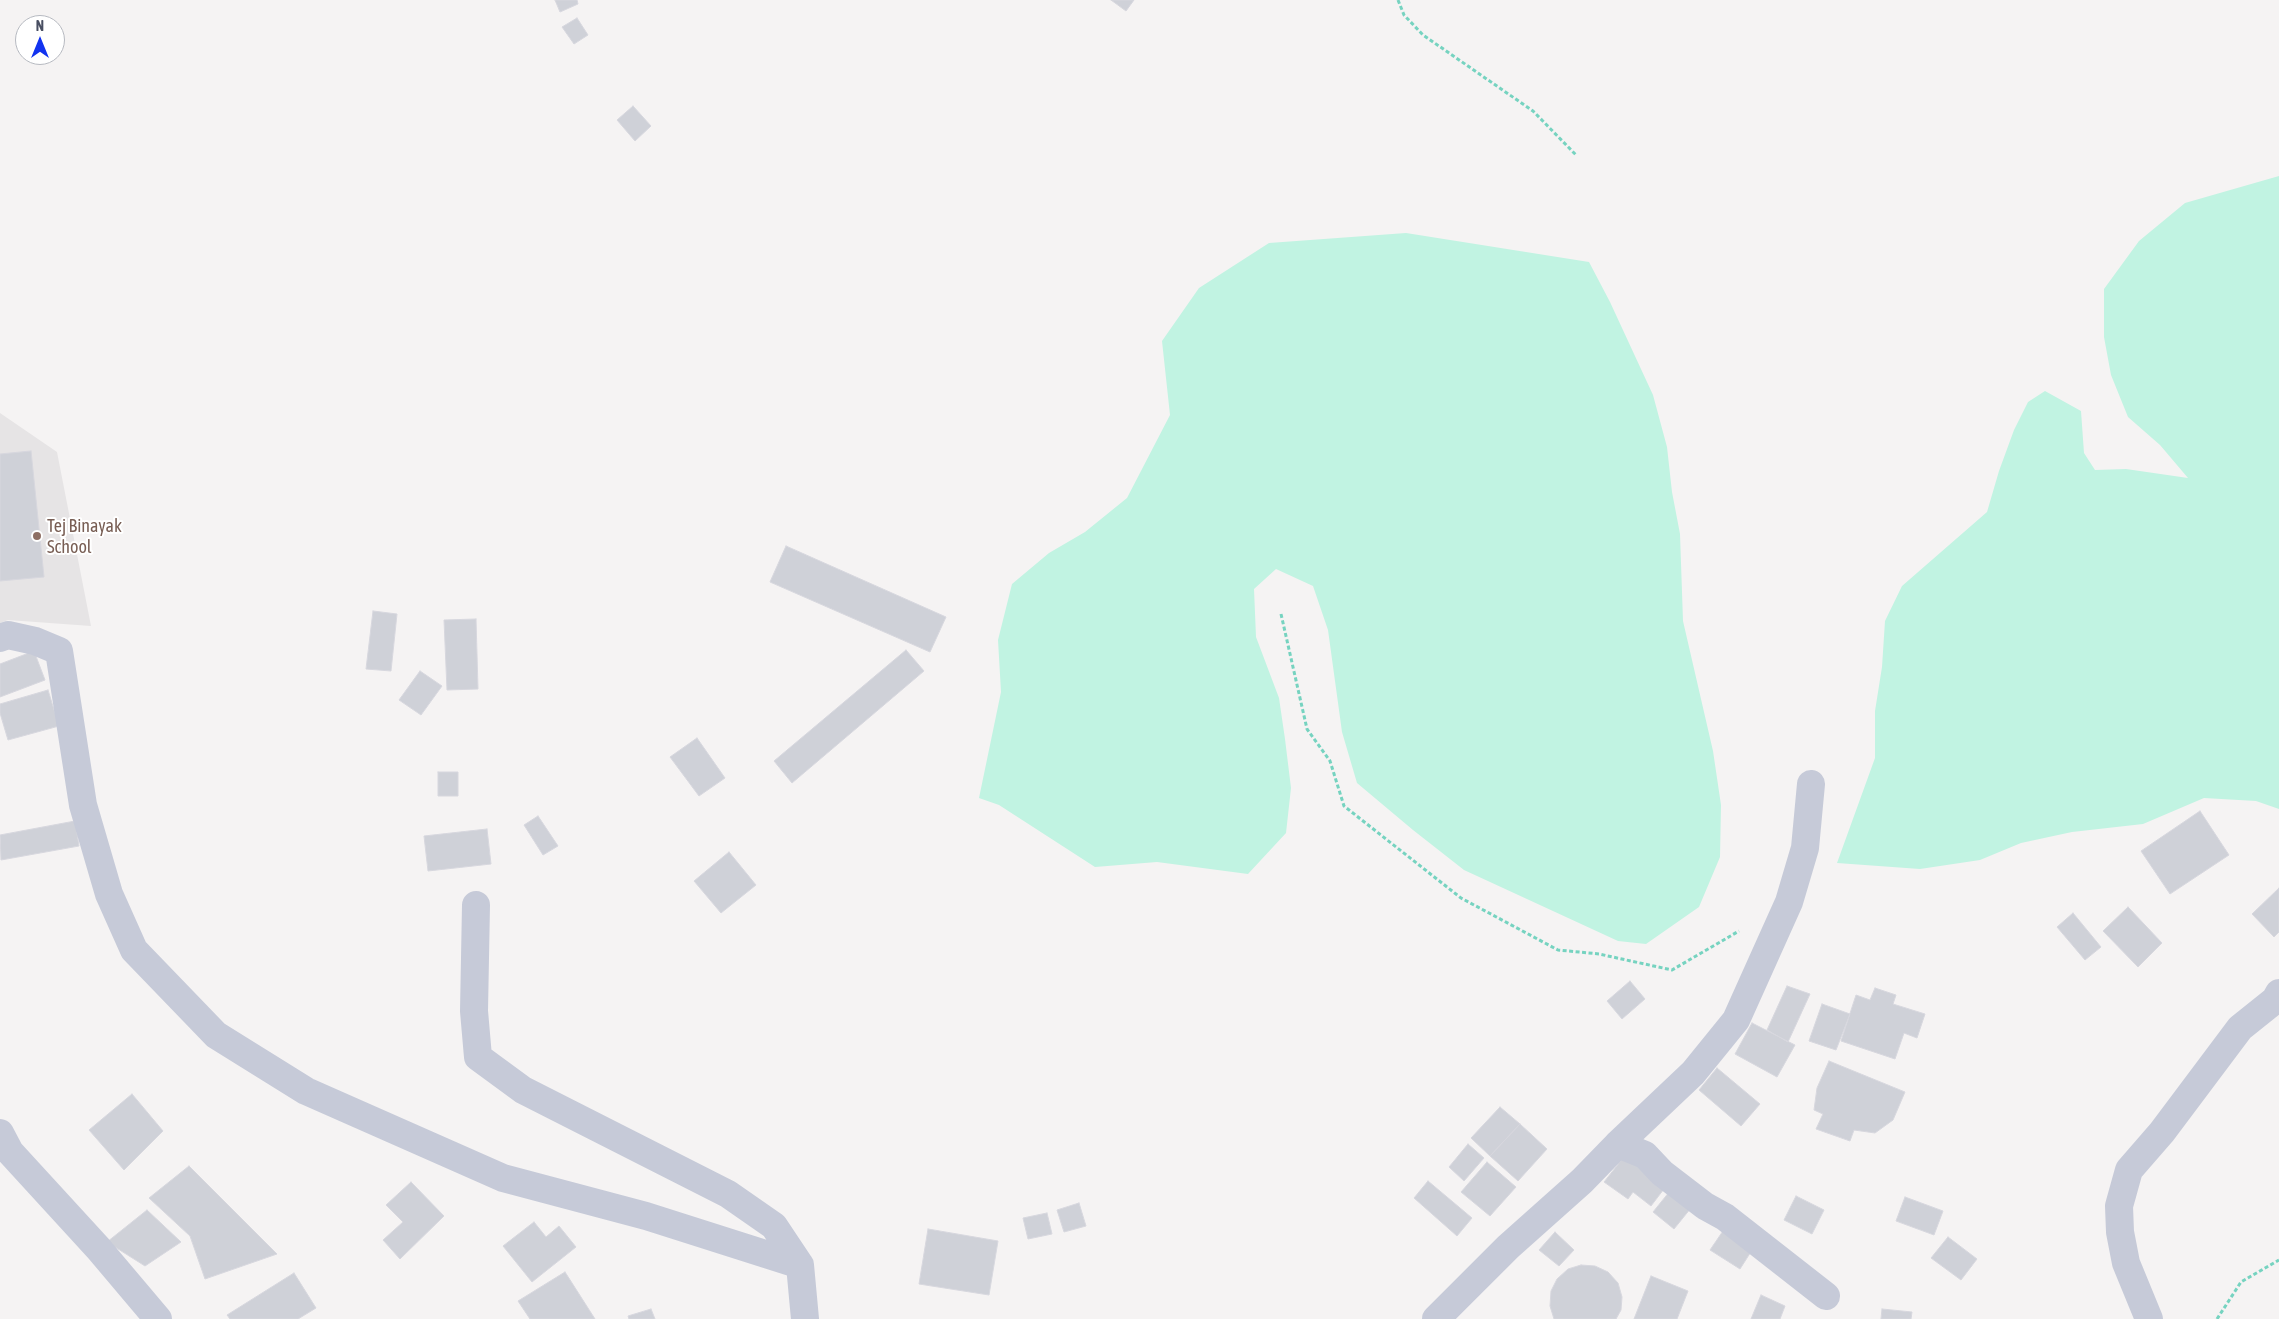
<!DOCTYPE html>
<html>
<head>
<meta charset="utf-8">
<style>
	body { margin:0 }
	#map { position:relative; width:2279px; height:1319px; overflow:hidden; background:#f5f3f3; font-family:"Asap Condensed",sans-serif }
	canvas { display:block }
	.north { position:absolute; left:15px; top:15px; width:50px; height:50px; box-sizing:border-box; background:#fff; border:1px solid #b6b9c0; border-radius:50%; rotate:0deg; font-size:14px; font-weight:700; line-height:20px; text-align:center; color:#494f62 }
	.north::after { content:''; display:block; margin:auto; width:18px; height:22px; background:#1233f0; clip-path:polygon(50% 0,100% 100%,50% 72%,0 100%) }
</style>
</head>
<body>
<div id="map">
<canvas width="2279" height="1319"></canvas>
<div class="north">N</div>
</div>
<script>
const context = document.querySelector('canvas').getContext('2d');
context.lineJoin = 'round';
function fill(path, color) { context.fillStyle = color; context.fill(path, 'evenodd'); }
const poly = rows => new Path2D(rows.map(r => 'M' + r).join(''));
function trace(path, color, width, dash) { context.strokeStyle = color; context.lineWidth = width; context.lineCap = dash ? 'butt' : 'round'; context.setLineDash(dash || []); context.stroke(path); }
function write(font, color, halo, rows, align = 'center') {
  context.font = font + ' "Asap Condensed",sans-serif'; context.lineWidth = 4; context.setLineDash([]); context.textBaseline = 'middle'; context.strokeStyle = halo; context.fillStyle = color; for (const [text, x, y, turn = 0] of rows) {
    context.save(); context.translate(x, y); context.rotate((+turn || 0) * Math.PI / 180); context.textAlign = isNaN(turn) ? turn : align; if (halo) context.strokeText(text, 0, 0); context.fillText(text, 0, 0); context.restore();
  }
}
fill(poly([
	[0,413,57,452,91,626,8,620,0,623]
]), '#e6e4e5');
fill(poly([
	[2279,176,2279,809,2256,801,2204,798,2143,824,2072,832,2021,843,1980,860,1920,869,1837,863,1875,758,1875,711,1882,667,1885,621,1902,586,1987,512,1999,471,2014,430,2028,402,2045,391,2081,411,2084,453,2095,470,2126,469,2188,478,2160,445,2128,417,2111,375,2104,337,2104,289,2139,241,2185,203],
	[1406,233,1589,262,1610,302,1653,395,1667,447,1672,492,1680,534,1683,621,1713,751,1721,805,1720,857,1699,907,1646,944,1618,941,1464,870,1413,830,1357,783,1342,732,1328,630,1313,586,1276,569,1254,589,1256,637,1279,698,1285,739,1291,788,1286,833,1248,874,1157,862,1095,867,999,805,979,798,1001,692,998,640,1012,584,1049,553,1085,532,1127,498,1170,415,1162,341,1199,288,1269,243]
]), '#c1f3e2');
const building = poly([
	[555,0,577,0,578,4,560,12,555,0],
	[1111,0,1134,0,1126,11,1111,0],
	[577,18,588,35,574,44,562,27,577,18],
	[633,106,651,126,635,141,617,120,633,106],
	[31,451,44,577,0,581,0,454,31,451],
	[786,546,946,617,930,652,770,582,786,546],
	[373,611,397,614,391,671,366,669,373,611],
	[476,619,478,689,447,690,444,620,476,619],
	[906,650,924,671,792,783,774,761,906,650],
	[34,651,45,680,0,697,0,664,34,651],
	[420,671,442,686,421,715,399,700,420,671],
	[48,690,59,726,8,740,0,713,0,704,48,690],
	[697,738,725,778,699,796,670,757,697,738],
	[438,772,458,772,458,796,438,796,438,772],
	[2200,811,2229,855,2170,894,2141,851,2200,811],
	[538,816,558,846,543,855,524,825,538,816],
	[75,821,79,846,1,860,0,835,75,821],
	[487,829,491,864,428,871,424,836,487,829],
	[729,852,756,885,721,913,694,881,729,852],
	[2279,888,2279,932,2274,937,2252,914,2279,888],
	[2128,907,2162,943,2138,967,2103,931,2128,907],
	[2073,913,2101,947,2085,960,2057,927,2073,913],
	[1630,981,1645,999,1622,1019,1607,1001,1630,981],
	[1787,986,1810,994,1788,1042,1767,1030,1787,986],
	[1875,988,1896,995,1893,1004,1925,1014,1917,1038,1904,1033,1895,1059,1841,1041,1856,995,1870,1000,1875,988],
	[1822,1004,1850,1014,1836,1050,1809,1041,1822,1004],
	[1752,1023,1795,1045,1777,1077,1735,1054,1752,1023],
	[1829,1061,1905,1092,1893,1120,1875,1133,1854,1130,1850,1141,1816,1129,1823,1114,1814,1110,1817,1088,1829,1061],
	[1717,1068,1760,1104,1741,1126,1699,1090,1717,1068],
	[132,1094,163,1131,124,1170,89,1130,132,1094],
	[1500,1107,1520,1124,1490,1156,1471,1138,1500,1107],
	[1520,1124,1547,1149,1518,1181,1490,1156,1520,1124],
	[1468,1144,1484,1158,1464,1181,1449,1167,1468,1144],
	[1627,1153,1667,1185,1651,1206,1633,1192,1628,1199,1604,1182,1627,1153],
	[1487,1162,1516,1187,1490,1216,1461,1192,1487,1162],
	[189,1166,277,1254,205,1279,190,1236,149,1198,189,1166],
	[1428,1181,1472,1218,1457,1236,1414,1198,1428,1181],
	[411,1182,444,1216,400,1259,383,1240,403,1222,386,1205,411,1182],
	[1670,1191,1691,1208,1674,1229,1653,1212,1670,1191],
	[1796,1196,1824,1210,1812,1234,1784,1220,1796,1196],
	[1905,1197,1943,1211,1934,1235,1896,1221,1905,1197],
	[1079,1203,1086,1226,1064,1232,1057,1210,1079,1203],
	[147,1210,181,1242,145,1266,107,1242,147,1210],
	[1047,1213,1052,1234,1028,1239,1023,1218,1047,1213],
	[534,1222,546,1237,559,1226,576,1247,532,1282,503,1246,534,1222],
	[1725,1228,1754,1247,1740,1269,1710,1250,1725,1228],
	[928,1229,998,1241,989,1295,919,1284,928,1229],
	[1555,1232,1574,1250,1559,1266,1539,1250,1555,1232],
	[1948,1237,1977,1259,1961,1280,1931,1258,1948,1237],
	[1581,1265,1595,1266,1608,1272,1618,1283,1622,1297,1621,1310,1616,1319,1554,1319,1550,1306,1551,1291,1557,1279,1568,1269,1581,1265],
	[565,1272,595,1319,530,1319,518,1301,565,1272],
	[294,1273,316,1308,298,1319,230,1319,227,1315,294,1273],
	[1651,1276,1688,1291,1677,1319,1634,1319,1651,1276],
	[1761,1295,1785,1306,1780,1319,1751,1319,1761,1295],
	[651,1309,655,1319,629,1319,628,1316,651,1309],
	[1882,1309,1912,1312,1911,1319,1881,1319,1882,1309]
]);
fill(building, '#cfd1d8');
trace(building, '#d7d7de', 1);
trace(poly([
	[1398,0,1404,15,1423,35,1533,111,1577,156],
	[1281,614,1307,729,1330,761,1344,806,1461,898,1558,950,1599,954,1672,970,1739,931],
	[2217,1319,2241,1282,2279,1260]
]), '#76d3c0', 3, [4, 2.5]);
trace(poly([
	[0,638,8,635,35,641,59,651,83,805,109,894,134,950,216,1035,306,1091,503,1178,646,1216,800,1265,805,1319],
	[476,905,474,1011,478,1057,523,1090,728,1194,774,1226,800,1265],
	[0,1133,10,1152,98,1248,158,1319],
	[1618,1144,1645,1155,1662,1173,1705,1206,1725,1217,1826,1296],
	[1436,1319,1508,1247,1582,1181,1618,1144,1693,1073,1736,1020,1789,902,1805,848,1811,784],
	[2149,1319,2126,1263,2120,1232,2119,1206,2129,1170,2162,1132,2240,1028,2275,1000,2279,993]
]), '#c6cad8', 28);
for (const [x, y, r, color] of [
	[37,536,5,"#8d6e63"]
]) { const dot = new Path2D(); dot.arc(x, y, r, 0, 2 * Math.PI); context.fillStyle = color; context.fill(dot); trace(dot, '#fff', 2); }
write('18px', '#785e54', '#fff', [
	["Tej Binayak",47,526],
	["School",47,547]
], 'left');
</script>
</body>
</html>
